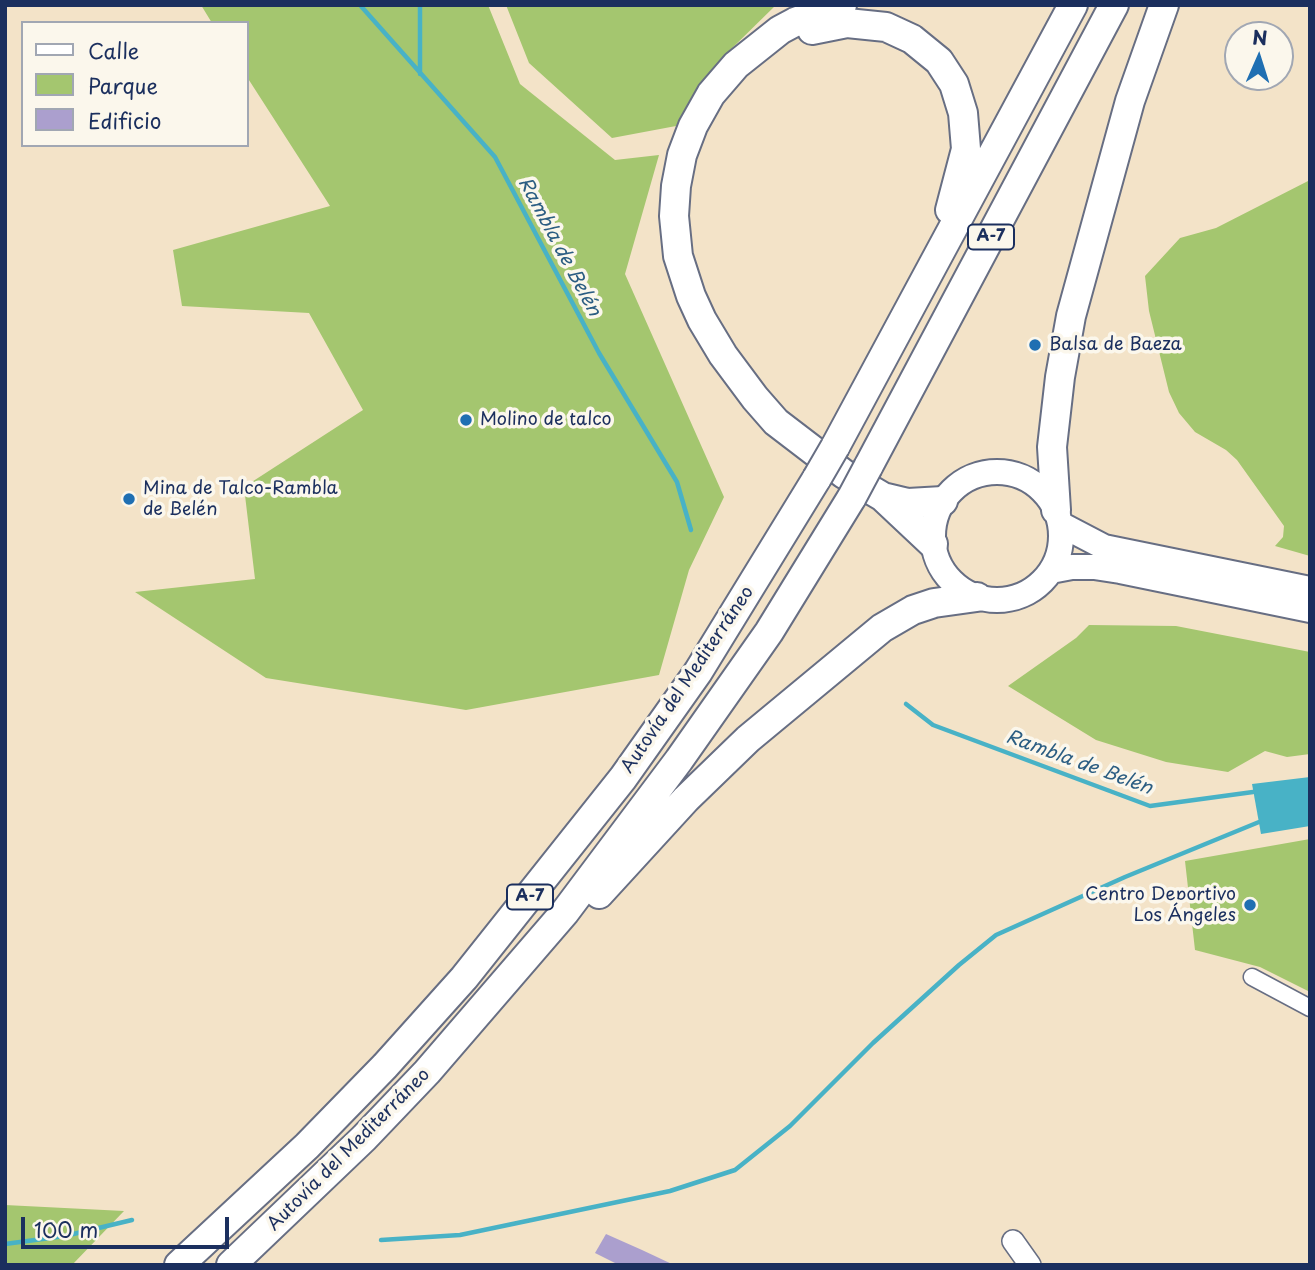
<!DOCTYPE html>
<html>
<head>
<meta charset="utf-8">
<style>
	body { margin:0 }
	#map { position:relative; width:1315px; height:1270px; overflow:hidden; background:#f3e3c8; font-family:"Playpen Sans",sans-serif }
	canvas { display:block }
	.frame { position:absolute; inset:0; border:7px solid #1b2f5e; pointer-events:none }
	.legend { position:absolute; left:21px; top:21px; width:228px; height:126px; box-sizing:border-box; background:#fbf7ec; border:2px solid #a1a7b3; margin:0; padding:9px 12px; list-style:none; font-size:21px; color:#1b2f5e }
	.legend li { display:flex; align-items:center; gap:14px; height:35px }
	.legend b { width:35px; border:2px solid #a1a7b3 }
	.north { position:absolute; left:1224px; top:21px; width:70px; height:70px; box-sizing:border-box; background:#fbf7ec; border:2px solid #a1a7b3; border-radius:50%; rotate:3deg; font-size:19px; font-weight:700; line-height:28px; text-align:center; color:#1b2f5e }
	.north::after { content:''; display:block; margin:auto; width:24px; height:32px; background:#1f6fb2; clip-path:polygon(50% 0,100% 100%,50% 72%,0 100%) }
	.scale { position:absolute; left:21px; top:1217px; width:208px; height:32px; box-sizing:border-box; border:4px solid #1b2f5e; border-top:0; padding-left:9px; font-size:21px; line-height:24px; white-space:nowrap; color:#1b2f5e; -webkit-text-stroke:5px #fbf7ec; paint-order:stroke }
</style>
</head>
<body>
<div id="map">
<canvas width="1315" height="1270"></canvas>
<div class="frame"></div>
<ul class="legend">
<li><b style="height:9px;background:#fff"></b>Calle</li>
<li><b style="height:19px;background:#a4c66f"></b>Parque</li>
<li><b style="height:19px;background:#ab9fce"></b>Edificio</li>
</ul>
<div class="north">N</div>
<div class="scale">100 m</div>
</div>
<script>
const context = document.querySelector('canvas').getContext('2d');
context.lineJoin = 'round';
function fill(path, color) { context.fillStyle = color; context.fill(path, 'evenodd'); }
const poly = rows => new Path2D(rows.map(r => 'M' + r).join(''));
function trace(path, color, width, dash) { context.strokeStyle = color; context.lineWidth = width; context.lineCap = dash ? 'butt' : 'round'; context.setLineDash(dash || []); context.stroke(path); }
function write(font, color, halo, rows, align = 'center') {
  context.font = font + ' "Playpen Sans",sans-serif'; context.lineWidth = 7; context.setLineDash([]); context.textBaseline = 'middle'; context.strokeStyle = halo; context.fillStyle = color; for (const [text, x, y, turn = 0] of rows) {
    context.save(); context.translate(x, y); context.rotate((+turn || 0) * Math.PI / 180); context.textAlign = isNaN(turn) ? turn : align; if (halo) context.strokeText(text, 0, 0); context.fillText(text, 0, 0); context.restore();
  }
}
fill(poly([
	[201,5,488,5,520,84,615,160,659,155,625,274,724,497,689,570,659,675,466,710,266,678,135,592,255,579,244,487,363,410,309,313,182,306,173,250,330,206,247,77,247,23,212,23],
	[506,5,776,5,723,57,676,126,612,138,529,63],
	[1310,180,1310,556,1275,546,1283,537,1284,526,1237,460,1226,450,1195,432,1179,413,1169,392,1149,311,1145,276,1180,238,1216,228],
	[1089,625,1176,626,1310,652,1310,754,1287,757,1265,751,1228,772,1166,762,1096,740,1008,686,1076,638],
	[1310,839,1310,992,1260,967,1195,950,1185,861],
	[5,1205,124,1211,72,1265,5,1265]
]), '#a4c66f');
fill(poly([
	[1310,777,1310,826,1261,834,1252,784]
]), '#48b2c6');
trace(poly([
	[360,5,495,157,599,353,677,482,691,530],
	[420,74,420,5],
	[906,704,933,725,1150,806,1253,792],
	[381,1240,460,1235,670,1191,735,1170,790,1126,873,1043,959,965,996,935,1125,877,1259,822],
	[5,1244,65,1236,132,1220]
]), '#48b2c6', 4.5);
fill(poly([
	[606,1234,642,1250,674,1265,619,1265,595,1253]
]), '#ab9fce');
const street = poly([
	[1252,977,1310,1008]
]);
const secondary = poly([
	[1013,1241,1030,1265]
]);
const primary = poly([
	'933 536a64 64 0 1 1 128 0a64 64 0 1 1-128 0Z',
	[1060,524,1104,547,1310,589],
	[1051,571,1072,567,1094,567,1120,571,1310,610]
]);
const highway = poly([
	[842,5,795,22,780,30,736,65,711,94,693,126,682,155,676,186,674,216,678,256,691,296,702,320,723,355,755,398,776,422,844,474,883,497,933,544],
	[812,30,847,23,886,27,912,39,939,61,954,84,963,113,966,149,950,210],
	[835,447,1073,5],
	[868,467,1114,5],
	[883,497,908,503,943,501],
	[1056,510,1052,447,1060,377,1071,316,1130,101,1164,5],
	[599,894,686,799,748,739,882,628,913,610,934,603,977,597],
	[179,1265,307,1146,385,1066,464,978,623,778,698,672,817,478],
	[231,1265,364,1138,427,1072,565,912,679,760,769,632,852,497]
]);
trace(street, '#676e83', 19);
trace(secondary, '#676e83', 24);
trace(primary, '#676e83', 28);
trace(highway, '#676e83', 32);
trace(street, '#fff', 16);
trace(secondary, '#fff', 21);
trace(primary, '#fff', 24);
trace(highway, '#fff', 28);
const highwayBridge = poly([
	[817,478,835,447],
	[852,497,868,467]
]);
trace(highwayBridge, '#676e83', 32, []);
trace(highwayBridge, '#fff', 28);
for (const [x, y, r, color] of [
	[1035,345,7,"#1f6fb2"],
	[466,420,7,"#1f6fb2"],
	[129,499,7,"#1f6fb2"],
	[1250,905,7,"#1f6fb2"]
]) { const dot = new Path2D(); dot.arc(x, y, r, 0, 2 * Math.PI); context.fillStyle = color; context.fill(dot); trace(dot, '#fbf7ec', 2.5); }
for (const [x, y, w] of [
	[991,237,46],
	[530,897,46]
]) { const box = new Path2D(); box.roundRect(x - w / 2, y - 12.5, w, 25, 5); context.fillStyle = '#fbf7ec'; context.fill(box); trace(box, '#1b2f5e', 2); }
write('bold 16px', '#1b2f5e', null, [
	["A-7",991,237],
	["A-7",530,897]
]);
write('18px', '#1b2f5e', '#fbf7ec', [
	["Balsa de Baeza",1049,345],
	["Molino de talco",480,420],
	["Mina de Talco-Rambla",143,489],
	["de Belén",143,510],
	["Centro Deportivo",1236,895,"right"],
	["Los Ángeles",1236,916,"right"]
], 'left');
write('18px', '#1b2f5e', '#fbf7ec', [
	["Autovía del Mediterráneo",688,680,-56],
	["Autovía del Mediterráneo",349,1150,-45]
]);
write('italic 19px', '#2b5d82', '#fbf7ec', [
	["Rambla de Belén",559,247,62],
	["Rambla de Belén",1079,763,20]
]);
</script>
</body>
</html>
